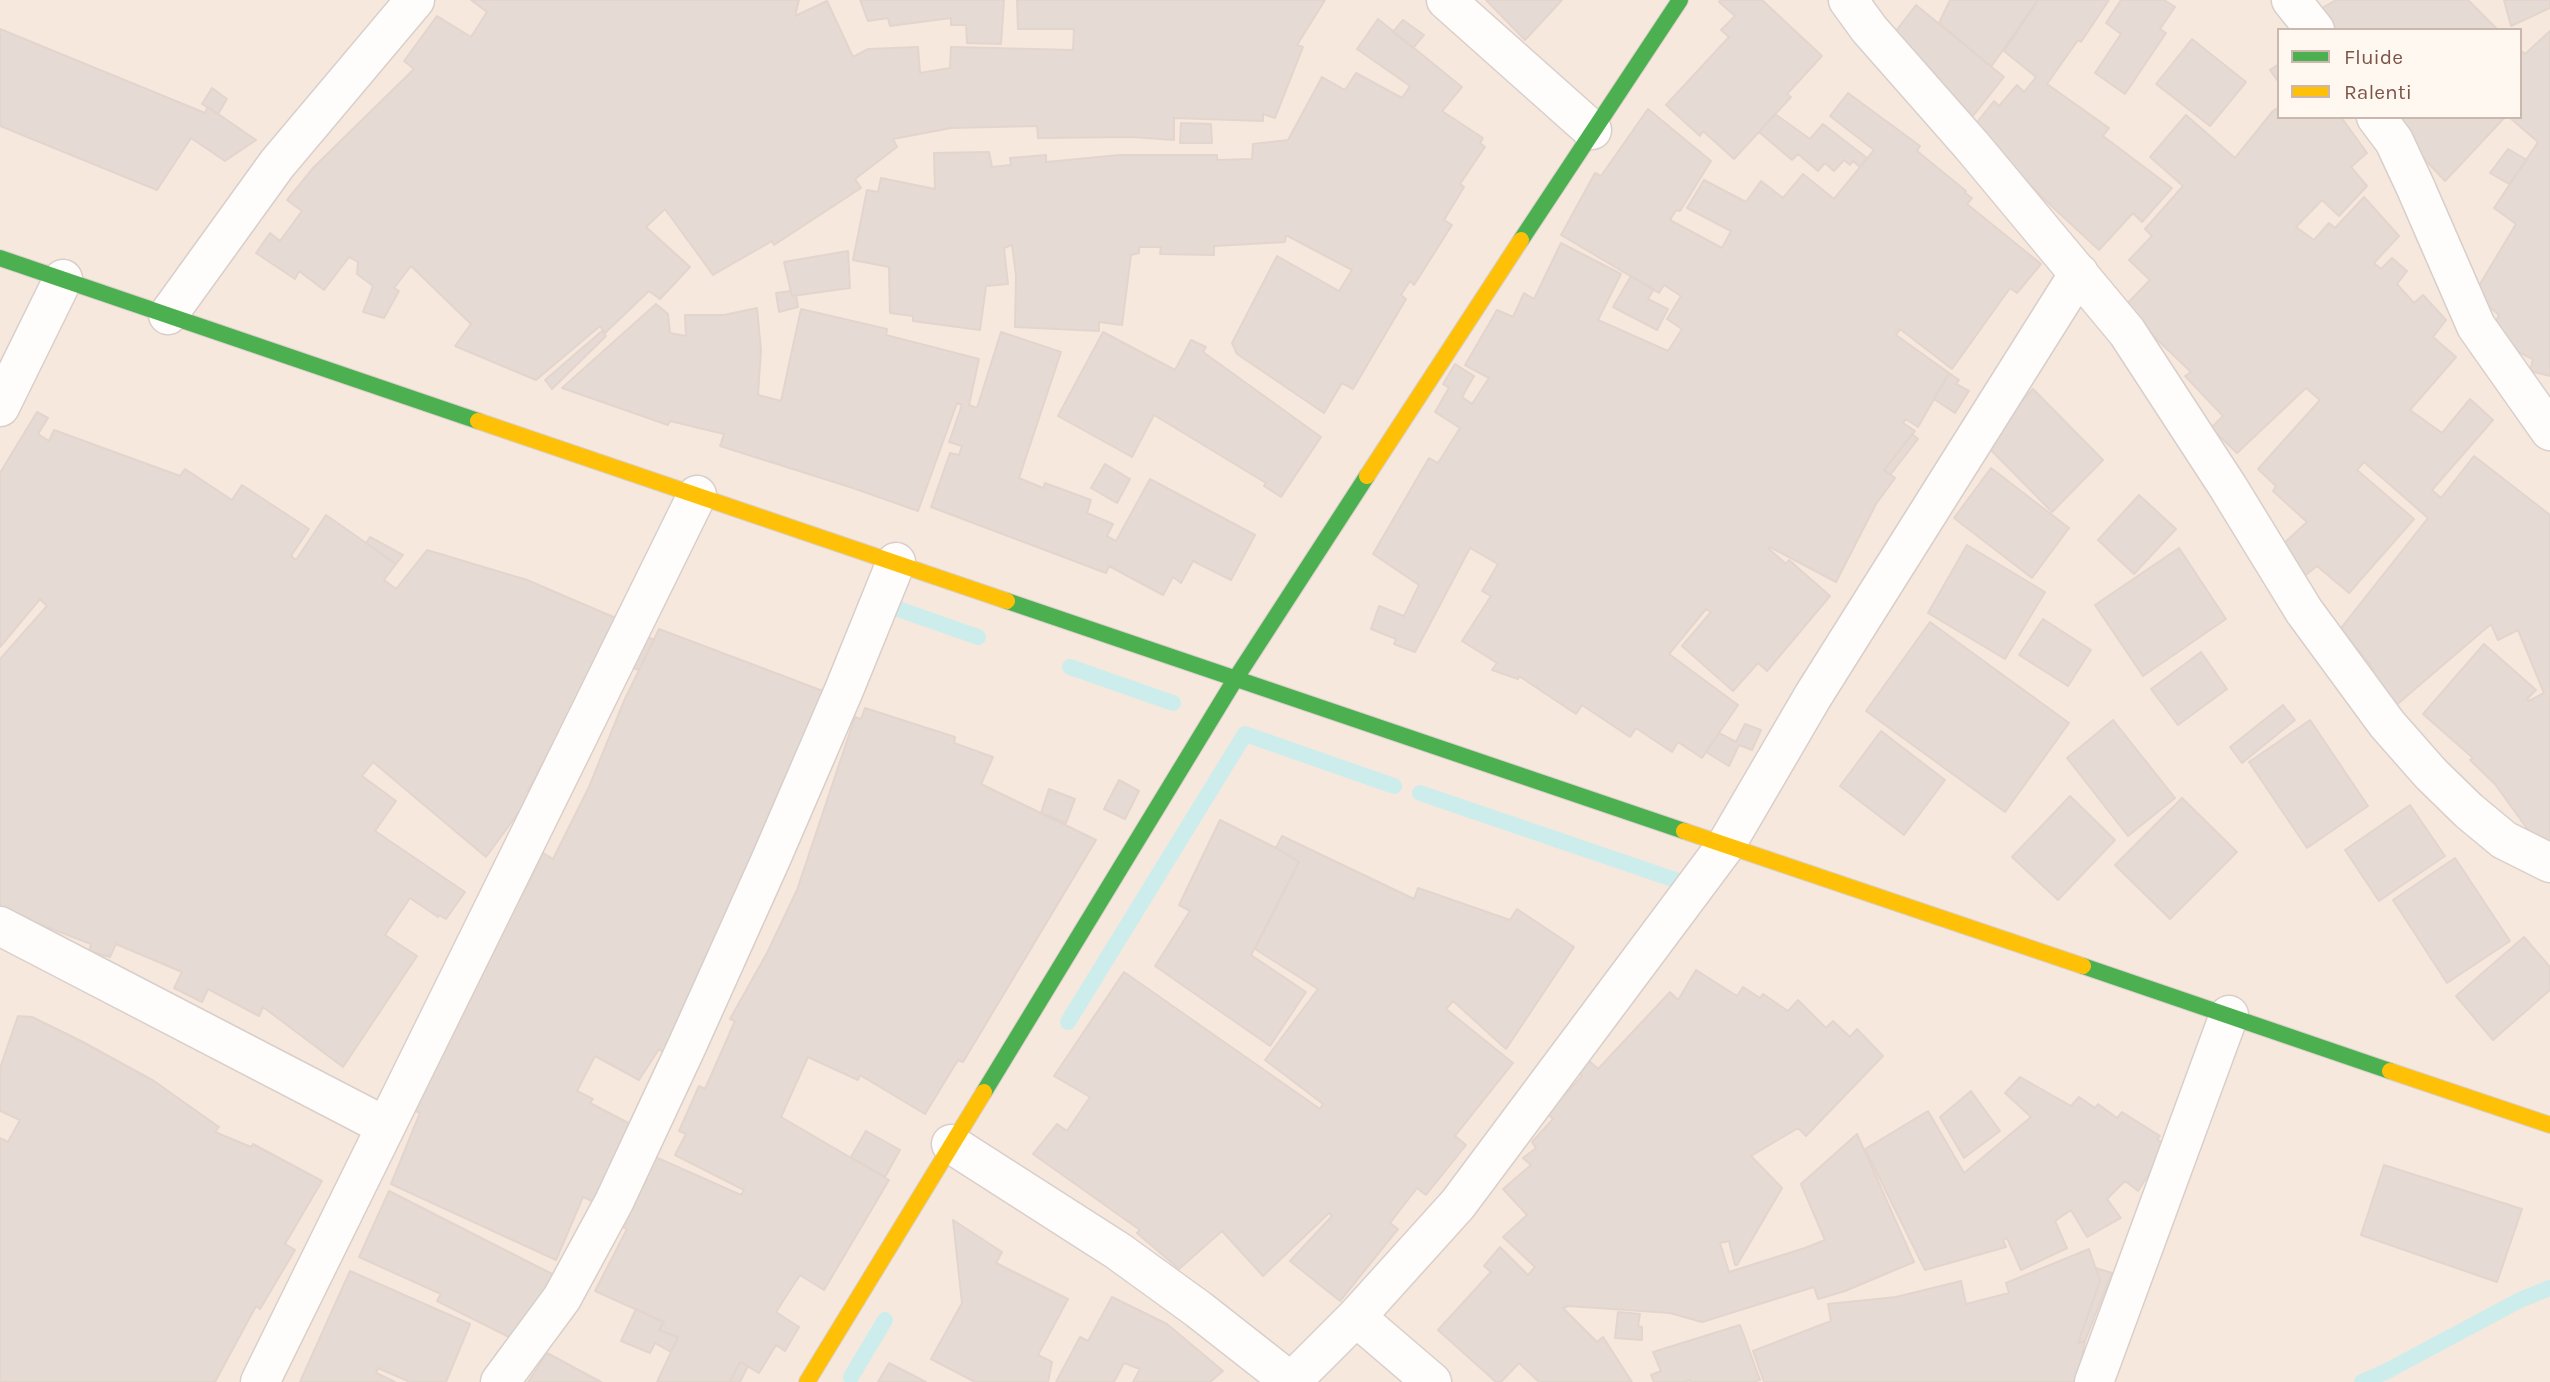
<!DOCTYPE html>
<html>
<head>
<meta charset="utf-8">
<style>
	body { margin:0 }
	#map { position:relative; width:2550px; height:1382px; overflow:hidden; background:#f9f3ed; font-family:Karla,sans-serif }
	canvas { display:block }
	.legend { position:absolute; left:2277px; top:28px; width:245px; height:91px; box-sizing:border-box; background:#fff8f1; border:2px solid #cbb7ad; margin:0; padding:9px 12px; list-style:none; font-size:21px; color:#7c5548 }
	.legend li { display:flex; align-items:center; gap:14px; height:35px }
	.legend b { width:35px; border:2px solid #cbb7ad }
</style>
</head>
<body>
<div id="map">
<canvas width="2550" height="1382"></canvas>
<ul class="legend">
<li><b style="height:9px;background:#4caf50"></b>Fluide</li>
<li><b style="height:9px;background:#ffc107"></b>Ralenti</li>
</ul>
</div>
<script>
const context = document.querySelector('canvas').getContext('2d');
context.lineJoin = 'round';
function fill(path, color) { context.fillStyle = color; context.fill(path, 'evenodd'); }
const poly = rows => new Path2D(rows.map(r => 'M' + r).join(''));
function trace(path, color, width, dash) { context.strokeStyle = color; context.lineWidth = width; context.lineCap = dash ? 'butt' : 'round'; context.setLineDash(dash || []); context.stroke(path); }
fill(poly([
	[0,0,2550,0,2550,1382,0,1382],
	[2279,30,2520,30,2520,117,2279,117]
]), '#f6e8dd');
trace(poly([
	[878,602,978,637],
	[1070,667,1173,703],
	[1420,793,1696,887],
	[1068,1022,1245,734,1394,786],
	[851,1377,885,1320],
	[2362,1382,2387,1371,2520,1300,2550,1288]
]), '#cdedec', 16);
const building = poly([
	[471,0,799,0,795,16,827,1,853,57,868,49,918,47,920,73,950,68,951,47,1073,50,1074,29,1018,29,1017,0,1325,0,1297,45,1303,47,1275,118,1263,114,1263,121,1174,118,1174,140,1132,137,1038,138,1037,126,951,128,893,139,897,147,855,179,861,188,774,245,772,241,713,275,665,209,646,227,690,267,660,299,649,291,605,333,600,326,536,380,455,346,471,324,411,266,394,288,399,291,384,318,363,312,373,286,357,274,358,262,349,257,324,290,299,271,295,279,256,253,270,233,280,241,302,211,287,200,314,167,414,69,404,61,437,16,471,37,487,12,471,0],
	[860,0,1004,0,1001,44,967,43,966,25,951,25,951,18,890,26,888,18,868,21,860,0],
	[1486,0,1562,0,1525,40,1486,0],
	[1720,0,1762,0,1822,56,1787,94,1791,97,1734,159,1703,131,1700,136,1666,105,1729,37,1721,30,1735,16,1719,2,1720,0],
	[1950,0,2038,0,1991,67,1939,23,1950,0],
	[2038,0,2109,0,2081,42,2078,40,2047,84,2109,128,2103,136,2172,188,2142,222,2133,213,2099,250,2045,200,1974,126,1994,101,1999,106,2017,85,2024,92,2036,77,2004,51,2038,0],
	[2121,0,2164,0,2175,7,2160,29,2166,33,2125,94,2095,73,2121,34,2106,23,2121,0],
	[2336,0,2468,0,2498,30,2328,30,2317,11,2336,0],
	[2504,0,2550,0,2550,8,2511,26,2504,0],
	[1916,5,2004,77,1969,121,1885,45,1916,5],
	[1378,19,1462,87,1442,111,1483,138,1480,143,1485,147,1460,184,1464,187,1444,220,1452,225,1414,285,1410,281,1401,295,1406,299,1353,389,1342,383,1324,413,1237,354,1232,343,1277,256,1339,291,1352,270,1286,235,1285,242,1214,246,1214,255,1160,254,1161,247,1139,247,1139,253,1131,255,1122,325,1099,322,1099,331,1015,327,1016,275,1012,245,1004,248,1008,284,986,286,980,330,913,321,913,316,890,313,889,267,853,260,867,190,878,192,881,178,935,189,934,153,989,152,992,167,1011,165,1010,158,1046,155,1046,162,1120,155,1217,155,1217,160,1252,159,1253,144,1288,140,1322,77,1345,90,1356,73,1402,98,1410,86,1357,49,1378,19],
	[1403,20,1424,35,1413,48,1393,32,1403,20],
	[0,29,205,113,208,107,256,140,225,161,191,138,157,190,0,126,0,29],
	[2550,31,2550,376,2530,371,2533,359,2488,338,2499,315,2474,294,2516,224,2494,208,2538,142,2509,117,2520,117,2520,50,2525,54,2550,31],
	[2192,39,2246,82,2210,126,2156,84,2192,39],
	[2279,64,2279,83,2270,70,2279,64],
	[212,88,227,99,218,114,202,104,212,88],
	[1848,93,1920,146,1917,151,1966,191,1965,193,1972,198,1967,204,2041,264,2017,293,2010,288,1952,369,1900,329,1896,335,1949,373,1918,427,1906,419,1903,423,1915,431,1884,470,1895,478,1876,504,1836,582,1770,547,1769,549,1786,564,1789,560,1830,596,1767,671,1758,663,1733,691,1682,646,1711,612,1706,609,1669,654,1738,705,1702,758,1678,742,1672,752,1636,728,1630,737,1582,705,1576,714,1519,676,1518,679,1492,670,1497,663,1462,641,1491,596,1482,591,1498,564,1470,548,1415,652,1394,644,1396,639,1371,629,1379,606,1404,616,1419,585,1373,554,1429,458,1438,463,1460,428,1435,412,1449,388,1443,384,1455,364,1474,376,1462,397,1472,404,1489,378,1465,365,1497,310,1513,317,1524,293,1534,299,1561,243,1621,274,1598,320,1668,351,1682,329,1667,319,1681,296,1664,285,1659,293,1561,235,1595,173,1601,176,1648,109,1711,161,1680,211,1676,210,1670,220,1722,248,1731,231,1687,208,1704,180,1746,202,1761,181,1783,198,1803,174,1834,199,1874,150,1830,116,1848,93],
	[2279,107,2279,117,2341,117,2367,153,2351,167,2367,186,2339,216,2322,200,2296,227,2314,240,2329,223,2335,228,2364,197,2399,236,2374,263,2381,269,2392,258,2407,271,2397,284,2414,303,2423,295,2446,320,2433,337,2456,357,2410,410,2442,433,2470,399,2493,420,2432,490,2441,498,2474,456,2550,515,2550,854,2536,841,2495,784,2470,760,2473,758,2423,714,2484,644,2536,690,2527,699,2529,701,2544,693,2518,630,2498,640,2491,624,2394,707,2368,676,2374,670,2341,628,2428,518,2364,462,2357,470,2414,519,2349,593,2317,566,2302,578,2279,548,2307,522,2273,491,2276,486,2258,469,2320,400,2306,388,2237,453,2211,428,2223,416,2185,376,2191,372,2142,325,2120,311,2150,280,2129,260,2152,236,2145,229,2183,186,2150,157,2186,115,2235,158,2273,111,2279,107],
	[1775,114,1810,139,1823,124,1867,158,1860,167,1853,161,1850,165,1844,160,1834,171,1825,163,1818,171,1798,154,1792,160,1759,132,1775,114],
	[2385,117,2505,117,2445,181,2385,117],
	[1181,123,1211,124,1212,143,1180,143,1181,123],
	[2508,149,2527,160,2509,184,2490,173,2508,149],
	[848,251,850,288,792,296,784,262,848,251],
	[1631,276,1654,289,1648,299,1668,309,1657,330,1613,307,1631,276],
	[791,291,792,296,796,295,798,307,779,312,776,293,791,291],
	[656,304,668,314,670,333,686,336,685,315,724,315,757,308,761,350,758,395,781,401,801,309,887,329,886,335,979,359,969,405,977,408,1001,332,1061,352,1019,478,1043,488,1045,483,1091,500,1087,513,1113,524,1107,536,1116,541,1150,479,1255,535,1231,580,1193,561,1181,583,1173,577,1163,595,1109,566,1106,573,931,507,950,453,959,455,962,446,949,442,962,405,957,403,918,511,853,488,720,446,724,434,670,421,668,425,562,388,656,304],
	[602,331,606,336,552,389,545,380,602,331],
	[1103,332,1175,370,1191,340,1206,347,1203,352,1321,437,1281,497,1264,486,1266,483,1154,415,1132,457,1058,416,1103,332],
	[1949,373,1959,380,1956,384,1969,391,1955,413,1934,399,1949,373],
	[2033,389,2103,460,2052,512,1982,441,2033,389],
	[37,412,48,418,38,434,49,441,54,430,180,476,185,469,232,500,242,485,309,529,291,556,296,560,326,515,396,564,384,580,396,589,427,550,527,580,618,619,554,755,548,753,528,791,532,794,486,857,373,762,362,776,396,801,375,831,465,892,446,919,439,915,438,917,410,898,385,935,417,956,343,1067,263,1007,259,1016,208,989,202,1002,174,988,182,972,116,944,110,957,89,951,91,944,0,909,0,659,47,606,40,599,0,647,0,473,37,412],
	[1912,434,1918,439,1890,475,1884,470,1912,434],
	[1105,464,1130,479,1117,503,1091,488,1105,464],
	[1991,468,2069,528,2032,578,1954,518,1991,468],
	[2139,495,2176,529,2134,574,2098,540,2139,495],
	[370,537,403,555,396,564,366,543,370,537],
	[1967,545,2045,592,2005,659,1928,613,1967,545],
	[2179,548,2226,619,2143,676,2095,605,2179,548],
	[2043,619,2091,650,2068,686,2019,655,2043,619],
	[1930,622,2069,723,2005,812,1866,711,1930,622],
	[659,629,823,691,744,874,663,1052,659,1049,639,1080,595,1056,577,1091,593,1099,590,1103,636,1127,601,1205,583,1197,556,1260,391,1184,420,1113,406,1107,515,886,524,892,543,853,553,859,589,787,624,701,659,629],
	[631,630,654,640,639,670,618,662,631,630],
	[2201,652,2227,689,2178,725,2151,689,2201,652],
	[2283,705,2295,720,2242,763,2230,747,2283,705],
	[865,708,955,737,954,743,993,757,981,784,1096,840,963,1062,958,1060,925,1114,860,1075,858,1080,808,1057,781,1117,889,1180,824,1290,800,1275,776,1312,799,1327,785,1351,776,1345,759,1373,740,1362,730,1382,657,1382,678,1337,659,1330,664,1322,595,1291,627,1229,621,1226,653,1156,741,1195,744,1190,675,1155,686,1134,679,1131,699,1086,705,1089,735,1021,730,1019,767,953,797,890,855,717,861,719,865,708],
	[2113,720,2175,798,2128,836,2067,758,2113,720],
	[2310,720,2368,806,2307,848,2249,762,2310,720],
	[1745,724,1761,730,1752,750,1739,745,1729,766,1706,752,1719,733,1736,742,1745,724],
	[1881,731,1945,780,1904,835,1840,786,1881,731],
	[1119,780,1139,791,1125,819,1104,809,1119,780],
	[1049,789,1075,799,1066,823,1041,813,1049,789],
	[2070,796,2115,840,2058,900,2012,857,2070,796],
	[2182,798,2237,852,2170,919,2115,865,2182,798],
	[2410,805,2445,856,2379,901,2345,850,2410,805],
	[1220,820,1276,848,1299,862,1251,955,1306,992,1270,1046,1155,966,1190,911,1179,905,1220,820],
	[1282,836,1414,899,1418,888,1510,920,1517,909,1574,947,1506,1049,1453,1001,1446,1009,1513,1063,1455,1136,1466,1145,1426,1195,1417,1188,1390,1223,1398,1229,1340,1301,1290,1261,1332,1216,1329,1213,1263,1276,1222,1231,1179,1269,1137,1233,1140,1230,1033,1154,1057,1124,1067,1131,1090,1097,1054,1076,1124,972,1320,1109,1323,1104,1265,1060,1318,989,1255,949,1299,862,1276,848,1282,836],
	[2455,858,2510,941,2447,983,2393,900,2455,858],
	[2524,937,2550,967,2550,990,2493,1040,2456,996,2524,937],
	[1696,970,1737,996,1743,987,1760,998,1763,994,1788,1011,1798,1000,1826,1028,1833,1021,1850,1037,1857,1029,1883,1056,1806,1136,1798,1128,1751,1156,1782,1188,1737,1265,1735,1265,1729,1241,1720,1243,1729,1272,1805,1248,1825,1240,1801,1184,1857,1134,1914,1262,1845,1291,1818,1299,1814,1287,1702,1322,1670,1313,1568,1306,1563,1308,1597,1342,1603,1337,1632,1382,1539,1382,1519,1363,1501,1382,1496,1382,1438,1330,1491,1272,1484,1266,1500,1247,1528,1275,1535,1267,1503,1237,1527,1215,1503,1189,1531,1165,1523,1158,1536,1148,1532,1142,1553,1119,1547,1113,1582,1076,1574,1068,1585,1057,1598,1069,1670,992,1678,1000,1696,970],
	[18,1016,32,1017,81,1041,154,1081,219,1127,215,1132,251,1147,253,1144,322,1181,285,1244,295,1250,260,1309,256,1306,215,1382,0,1382,0,1138,8,1142,20,1120,0,1111,0,1068,18,1016],
	[2020,1077,2071,1106,2079,1097,2095,1108,2098,1104,2117,1118,2122,1112,2160,1136,2157,1139,2167,1146,2138,1191,2125,1181,2107,1199,2121,1218,2087,1237,2071,1210,2055,1221,2067,1248,2021,1270,2007,1238,2003,1240,2006,1247,1925,1270,1865,1149,1928,1111,1964,1173,2031,1117,2005,1093,2020,1077],
	[1971,1091,2000,1131,1964,1158,1940,1117,1971,1091],
	[866,1131,900,1150,885,1177,851,1157,866,1131],
	[2384,1165,2522,1209,2497,1282,2361,1235,2384,1165],
	[389,1191,554,1275,519,1342,437,1301,441,1294,359,1257,389,1191],
	[953,1220,1002,1252,996,1263,1068,1299,1038,1355,1052,1362,1048,1382,975,1382,931,1359,962,1303,953,1220],
	[2089,1249,2100,1281,2078,1343,2085,1341,2077,1382,1764,1382,1753,1351,1831,1321,1828,1304,1896,1297,1961,1281,1966,1304,2009,1293,2006,1283,2089,1249],
	[2096,1268,2112,1273,2085,1341,2078,1343,2100,1281,2096,1268],
	[350,1271,470,1324,446,1382,410,1382,378,1368,376,1373,395,1382,300,1382,350,1271],
	[1112,1297,1167,1324,1223,1371,1210,1382,1133,1382,1140,1369,1124,1363,1114,1382,1056,1382,1080,1337,1088,1341,1112,1297],
	[636,1309,664,1322,659,1330,678,1337,671,1352,655,1343,650,1353,621,1341,636,1309],
	[1618,1312,1640,1314,1638,1326,1642,1327,1642,1340,1615,1338,1618,1312],
	[1740,1325,1760,1380,1753,1382,1691,1382,1690,1380,1685,1382,1654,1382,1651,1375,1661,1371,1653,1352,1740,1325],
	[547,1353,601,1382,528,1382,547,1353],
	[740,1362,748,1366,740,1382,730,1382,740,1362],
	[889,1363,926,1382,878,1382,889,1363]
]);
fill(building, '#e6dad4');
trace(building, '#e3d5ce', 2);
const street = poly([
	[1446,0,1592,130],
	[1848,0,1869,29,1972,146,2127,332,2228,487,2304,611,2387,724,2431,774,2469,811,2504,840,2550,863],
	[2291,0,2315,30],
	[2376,117,2394,141,2415,186,2476,326,2550,431],
	[168,315,277,164,415,0],
	[0,407,63,279],
	[0,926,385,1126],
	[951,1144,1118,1251,1198,1309,1291,1382],
	[1356,1317,1432,1382],
	[260,1382,697,495],
	[500,1382,562,1298,614,1202,686,1048,771,859,844,690,896,562],
	[1291,1382,1356,1317,1458,1204,1726,845,1813,696,2079,273],
	[2094,1382,2229,1015]
]);
const fast = poly([
	[1521,240,1680,0],
	[0,258,478,421],
	[1007,601,1684,831],
	[2083,966,2390,1071],
	[984,1092,1236,678,1367,476]
]);
const slow = poly([
	[478,421,1007,601],
	[1367,476,1521,240],
	[1684,831,2083,966],
	[2390,1071,2550,1125],
	[807,1382,984,1092]
]);
trace(street, '#d9cfca', 41);
trace(fast, '#dad0cb', 18);
trace(slow, '#dad0cb', 18);
trace(street, '#fefdfc', 38);
trace(fast, '#4caf50', 16);
trace(slow, '#ffc107', 16);
</script>
</body>
</html>
